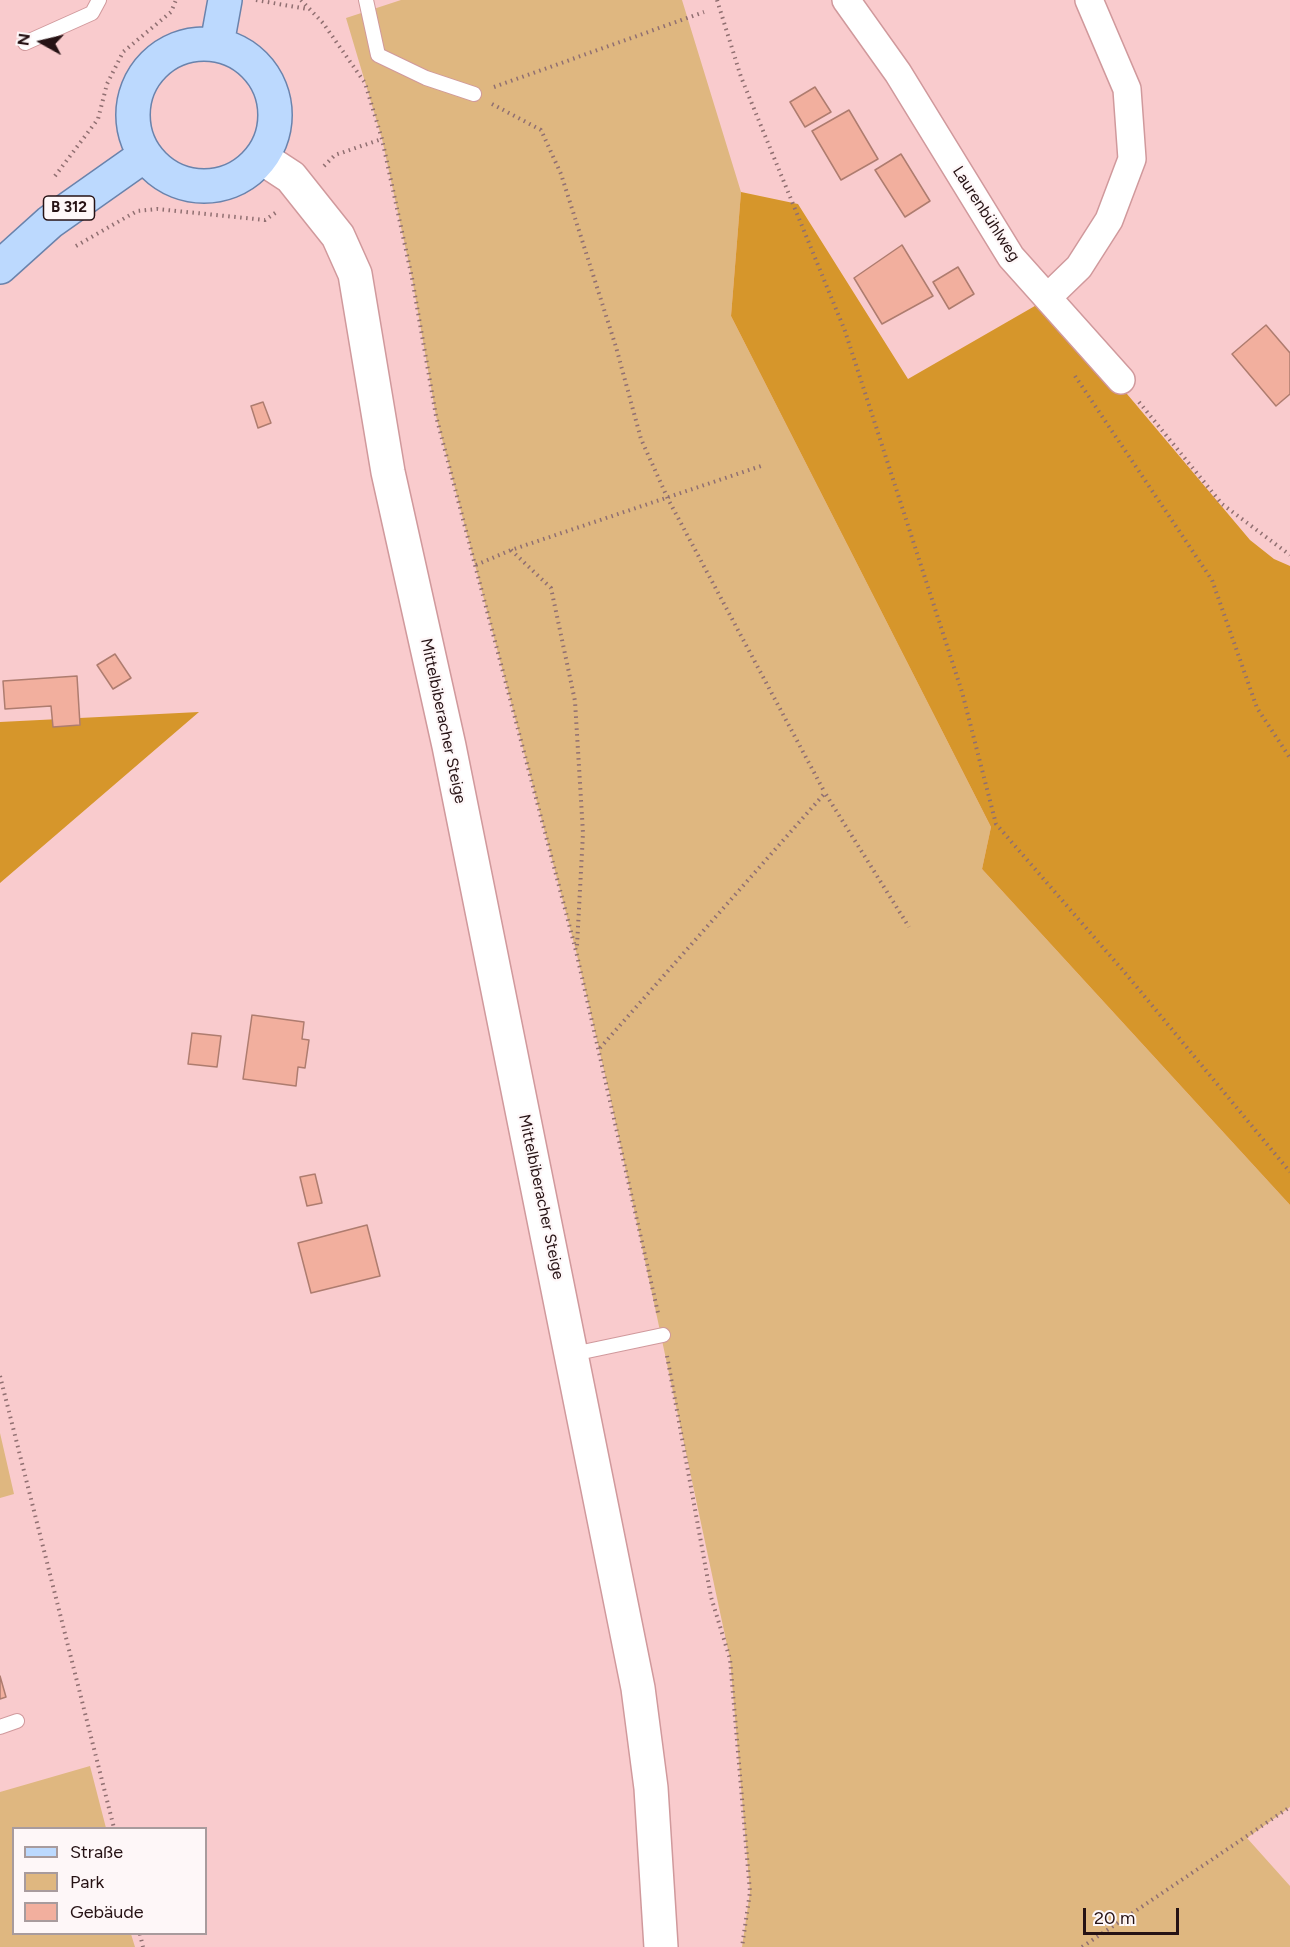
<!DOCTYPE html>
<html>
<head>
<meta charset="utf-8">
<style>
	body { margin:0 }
	#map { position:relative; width:1290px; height:1947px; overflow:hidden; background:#f9cbcd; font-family:Figtree,sans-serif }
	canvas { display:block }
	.legend { position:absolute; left:12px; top:1827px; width:195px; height:108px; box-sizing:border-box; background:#fef7f8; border:2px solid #a89b9d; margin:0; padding:8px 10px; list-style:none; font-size:18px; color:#261214 }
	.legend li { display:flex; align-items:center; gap:12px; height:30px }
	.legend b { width:30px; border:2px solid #a89b9d }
	.north { position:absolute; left:12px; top:12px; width:60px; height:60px; -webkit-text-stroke:4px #fef7f8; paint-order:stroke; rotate:278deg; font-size:16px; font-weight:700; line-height:24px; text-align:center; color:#261214 }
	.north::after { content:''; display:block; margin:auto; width:21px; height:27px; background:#261214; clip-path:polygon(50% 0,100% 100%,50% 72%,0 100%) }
	.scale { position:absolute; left:1083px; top:1908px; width:96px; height:27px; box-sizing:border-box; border:3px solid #261214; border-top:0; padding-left:8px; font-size:18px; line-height:21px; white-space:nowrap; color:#261214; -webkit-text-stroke:4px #fef7f8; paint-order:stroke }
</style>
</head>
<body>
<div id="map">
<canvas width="1290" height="1947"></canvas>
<ul class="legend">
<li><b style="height:8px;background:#bcd9fe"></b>Straße</li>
<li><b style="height:16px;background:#dfb780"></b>Park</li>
<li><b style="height:16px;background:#f2af9e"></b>Gebäude</li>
</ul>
<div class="north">N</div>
<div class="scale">20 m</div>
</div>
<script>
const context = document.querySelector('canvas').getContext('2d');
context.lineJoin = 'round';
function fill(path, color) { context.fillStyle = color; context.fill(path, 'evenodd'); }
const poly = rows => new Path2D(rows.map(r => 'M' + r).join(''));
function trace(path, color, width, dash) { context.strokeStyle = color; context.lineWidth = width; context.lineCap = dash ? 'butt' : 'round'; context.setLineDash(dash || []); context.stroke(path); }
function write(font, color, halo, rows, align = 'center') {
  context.font = font + ' Figtree,sans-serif'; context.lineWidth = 4.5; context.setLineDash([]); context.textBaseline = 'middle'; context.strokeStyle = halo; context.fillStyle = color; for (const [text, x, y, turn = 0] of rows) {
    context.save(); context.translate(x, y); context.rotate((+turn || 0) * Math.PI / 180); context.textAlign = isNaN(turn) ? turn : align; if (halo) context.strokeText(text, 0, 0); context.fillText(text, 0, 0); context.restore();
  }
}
fill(poly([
	[401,0,682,0,741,192,731,316,991,827,982,869,1290,1205,1290,1807,1247,1838,1290,1886,1290,1947,742,1947,750,1892,730,1659,609,1092,576,951,436,416,412,278,382,139,346,18],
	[0,1433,14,1494,0,1498],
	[90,1766,106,1828,14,1828,14,1934,131,1934,135,1947,0,1947,0,1792]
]), '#dfb780');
fill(poly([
	[741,192,798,204,908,379,1047,299,1250,540,1274,559,1290,566,1290,1205,982,869,991,827,731,316],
	[199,712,0,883,0,722]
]), '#d6962b');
const building = poly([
	[815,87,831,112,805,127,790,102,815,87],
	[849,110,878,159,841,180,812,131,849,110],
	[901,154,930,201,905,217,875,170,901,154],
	[902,245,933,296,882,324,854,278,902,245],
	[958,267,974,294,949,309,933,282,958,267],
	[1266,325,1290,353,1290,394,1276,406,1232,354,1266,325],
	[263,402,271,423,258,428,251,406,263,402],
	[115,654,131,678,113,689,97,665,115,654],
	[77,676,80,725,53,727,51,706,5,709,3,681,77,676],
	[252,1015,304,1022,302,1039,309,1040,305,1068,298,1067,296,1086,243,1079,252,1015],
	[192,1033,221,1036,217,1067,188,1064,192,1033],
	[315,1174,322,1203,307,1206,300,1177,315,1174],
	[367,1225,380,1276,311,1293,298,1243,367,1225],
	[0,1676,6,1697,0,1699,0,1676]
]);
fill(building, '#f2af9e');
trace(building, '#ae7c6f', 1.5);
const service = poly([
	[366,0,378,55,426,78,474,94],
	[25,43,92,13,99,0],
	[573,1354,663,1335],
	[0,1727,17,1721]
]);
const minor = poly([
	[846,0,898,73,1011,257,1121,380],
	[1048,297,1079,267,1109,220,1132,159,1127,89,1089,0]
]);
const tertiary = poly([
	[262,158,291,177,338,236,355,274,388,472,449,746,638,1688,651,1788,661,1947]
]);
const primary = poly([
	[217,44,225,0],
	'133 115a71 71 0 1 1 142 0a71 71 0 1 1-142 0Z',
	[0,267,50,222,145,155]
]);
trace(service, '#d0999c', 16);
trace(minor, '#d0999c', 30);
trace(tertiary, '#d0999c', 36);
trace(primary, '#6a83ac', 36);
trace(poly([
	[256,0,307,9],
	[301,0,323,23,365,83,382,139,412,278,436,416,576,951,658,1313],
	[717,0,741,77,845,331,962,692,996,824,1126,974,1290,1172],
	[494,87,704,12],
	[492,104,541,130,561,174,616,347,641,439,668,499,825,793],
	[324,166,335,155,382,139],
	[55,176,98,119,107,84,123,52,171,12,176,0],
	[76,246,137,211,157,209,265,220,278,211],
	[1075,376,1212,580,1257,708,1290,758],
	[1139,402,1222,504,1290,555],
	[511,550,551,588,575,701,583,833,577,946],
	[476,565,511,550,761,466],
	[600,1048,825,793,909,927],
	[667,1356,711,1597,730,1659,750,1892,742,1947],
	[0,1376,114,1828],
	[140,1934,143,1947],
	[1082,1947,1290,1807]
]), '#906f71', 4, [1.5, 4.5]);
trace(service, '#fff', 14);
trace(minor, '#fff', 27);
trace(tertiary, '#fff', 33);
trace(primary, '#bcd9fe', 33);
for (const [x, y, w] of [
	[69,208,51]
]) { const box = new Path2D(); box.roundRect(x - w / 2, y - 12, w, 24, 4.5); context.fillStyle = '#fef7f8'; context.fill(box); trace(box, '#261214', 1.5); }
write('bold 15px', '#261214', null, [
	["B 312",69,208]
]);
write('16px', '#261214', '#fef7f8', [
	["Laurenbühlweg",986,214,57],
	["Mittelbiberacher Steige",443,721,78],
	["Mittelbiberacher Steige",541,1197,78]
]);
</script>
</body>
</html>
